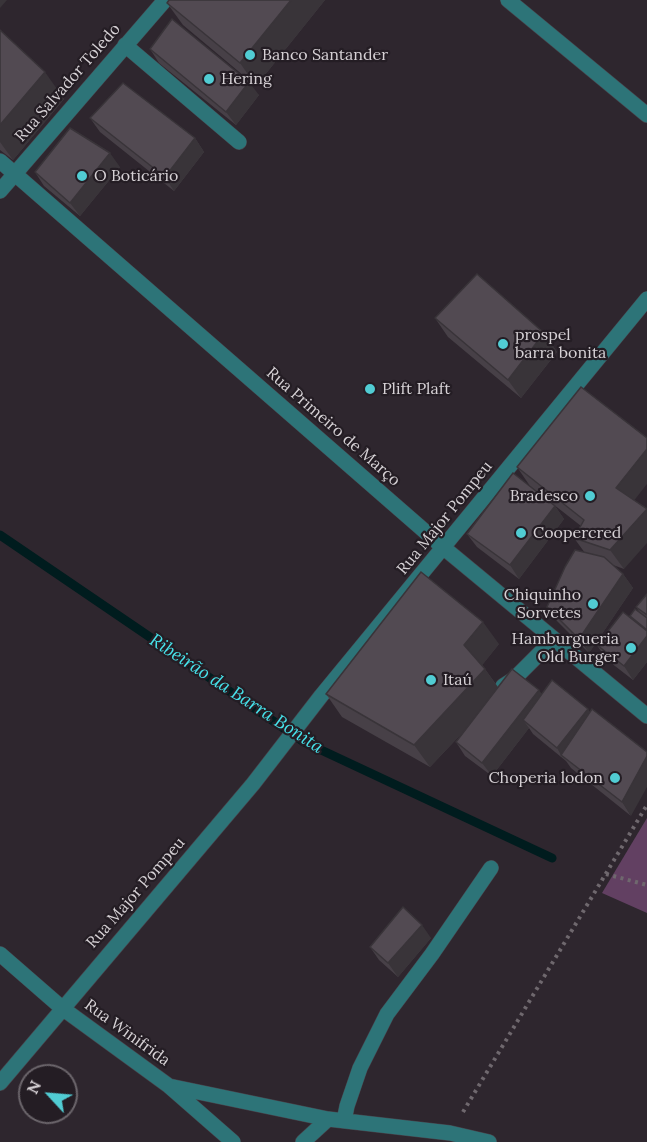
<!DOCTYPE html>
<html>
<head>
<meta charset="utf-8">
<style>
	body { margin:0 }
	#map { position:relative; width:647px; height:1142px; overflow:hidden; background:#2e262e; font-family:Lora,serif }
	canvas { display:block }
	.north { position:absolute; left:18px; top:1064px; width:60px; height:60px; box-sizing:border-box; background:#241d24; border:2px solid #6b656b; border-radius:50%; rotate:296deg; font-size:16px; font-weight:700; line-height:24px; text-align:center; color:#d6d1d5 }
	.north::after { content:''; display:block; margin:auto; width:21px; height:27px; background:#51ccd3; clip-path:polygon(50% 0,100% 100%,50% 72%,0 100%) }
</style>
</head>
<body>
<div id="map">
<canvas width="647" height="1142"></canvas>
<div class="north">N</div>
</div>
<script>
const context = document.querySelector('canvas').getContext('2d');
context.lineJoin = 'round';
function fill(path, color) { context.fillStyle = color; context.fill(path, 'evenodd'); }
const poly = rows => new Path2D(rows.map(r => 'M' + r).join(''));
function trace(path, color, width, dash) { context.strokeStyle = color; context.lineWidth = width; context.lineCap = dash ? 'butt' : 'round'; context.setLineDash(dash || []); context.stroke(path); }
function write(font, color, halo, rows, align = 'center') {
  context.font = font + ' Lora,serif'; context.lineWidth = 4.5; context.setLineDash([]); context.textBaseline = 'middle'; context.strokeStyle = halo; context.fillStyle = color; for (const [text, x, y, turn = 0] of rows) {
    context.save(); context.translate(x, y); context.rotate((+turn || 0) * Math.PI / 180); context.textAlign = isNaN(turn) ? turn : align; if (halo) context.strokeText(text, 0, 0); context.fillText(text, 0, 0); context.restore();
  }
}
fill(poly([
	[647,818,647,913,602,893]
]), '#624062');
trace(poly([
	[0,535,304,742,552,858]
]), '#001c1e', 9);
const minor = poly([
	[508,0,647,115],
	[125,45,239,142],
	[0,161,444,548,647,716],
	[0,191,165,0],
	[503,686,514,679,554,639],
	[0,954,62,1008,169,1086,233,1142],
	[0,1083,253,784,321,696,647,299],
	[169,1086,328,1119,450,1133,489,1142],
	[344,1121,347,1106,360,1068,387,1014,432,954,491,868],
	[303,1142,328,1119]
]);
trace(minor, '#494149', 16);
trace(poly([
	[606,874,647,885],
	[463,1112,647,805]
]), '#6f686e', 4, [3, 4.5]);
trace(minor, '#2d7478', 15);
fill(poly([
	[325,0,256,86,183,25,167,3],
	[0,30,64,99,13,160,0,150],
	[150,49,259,95,236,125,159,63],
	[90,118,195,138,204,152,174,191,100,132],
	[120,167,80,216,44,186,35,172],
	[435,318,544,333,557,352,521,398,448,337],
	[517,467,634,500,624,569,613,565,623,574,633,588,589,653,557,621,547,607,585,553,574,538,581,526,530,486],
	[555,506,564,519,519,579,477,547,467,534],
	[647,594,647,662,633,680,606,659,597,645,632,619,630,616,640,613,636,607],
	[499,644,482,665,498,687,542,694,552,680,631,816,571,768,566,761,533,734,529,728,492,776,465,756,456,742,464,731,430,767,342,717,326,694],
	[431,938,398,977,379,960,370,947]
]), '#474047');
fill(poly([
	[0,0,7,0,0,8],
	[291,0,325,0,256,86,240,63],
	[45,72,64,99,13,160,0,142,0,125],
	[249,82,259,95,236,125,226,112],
	[195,138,204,152,174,191,165,177],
	[110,153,120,167,80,216,70,203],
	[544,333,557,352,521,398,508,380],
	[647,449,647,484,629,507,616,488],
	[555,506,564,519,519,579,510,565],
	[647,509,647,543,624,569,610,550],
	[623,574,633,588,589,653,579,639],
	[483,622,499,644,480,668,464,645],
	[647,636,647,662,633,680,624,666],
	[485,669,501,692,430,767,414,745],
	[539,690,548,703,523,720,529,728,492,776,482,763],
	[588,709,597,722,561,755,557,748],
	[647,756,647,787,631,816,622,802],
	[422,925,431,938,398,977,388,963]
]), '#393439');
const building = poly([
	[169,0,291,0,240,63,167,3,169,0],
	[172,19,249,82,226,112,150,49,172,19],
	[0,30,45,72,0,125,0,30],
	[123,83,195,138,165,177,90,118,123,83],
	[70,128,110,153,70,203,35,172,70,128],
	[477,274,544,333,508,380,435,318,477,274],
	[581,387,647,438,647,449,616,488,647,509,610,550,574,538,584,520,517,467,581,387],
	[513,473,555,506,510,565,467,534,513,473],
	[575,550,604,557,623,574,579,639,547,607,565,567,575,550],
	[421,572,483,622,464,645,485,669,414,745,326,694,421,572],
	[647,594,647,615,636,607,647,594],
	[635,609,647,618,647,630,630,616,635,609],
	[623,612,647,631,647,636,624,666,597,645,623,612],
	[512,669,539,690,482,763,456,742,512,669],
	[552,680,588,709,557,748,523,720,552,680],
	[592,709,647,752,647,756,622,802,561,755,592,709],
	[403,907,422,925,388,963,370,947,403,907]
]);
fill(building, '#524a52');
trace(building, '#393439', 1.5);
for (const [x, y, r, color] of [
	[250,55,6,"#51ccd3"],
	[209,79,6,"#51ccd3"],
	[82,176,6,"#51ccd3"],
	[503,344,6,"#51ccd3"],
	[370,389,6,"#51ccd3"],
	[590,496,6,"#51ccd3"],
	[521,533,6,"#51ccd3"],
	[593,604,6,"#51ccd3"],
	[631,648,6,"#51ccd3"],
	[431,680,6,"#51ccd3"],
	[615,778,6,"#51ccd3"]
]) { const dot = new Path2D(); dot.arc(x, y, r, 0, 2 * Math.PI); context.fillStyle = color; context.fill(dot); trace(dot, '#241d24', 2); }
write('16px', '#d6d1d5', '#241d24', [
	["Banco Santander",262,55],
	["Hering",221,79],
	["O Boticário",94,176],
	["prospel",515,335],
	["barra bonita",515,353],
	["Plift Plaft",382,389],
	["Bradesco",578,496,"right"],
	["Coopercred",533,533],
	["Chiquinho",581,595,"right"],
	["Sorvetes",581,613,"right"],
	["Hamburgueria",619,639,"right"],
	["Old Burger",619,657,"right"],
	["Itaú",443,680],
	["Choperia lodon",603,778,"right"]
], 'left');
write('16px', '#d6d1d5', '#241d24', [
	["Rua Salvador Toledo",68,83,-49],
	["Rua Primeiro de Março",333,427,41],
	["Rua Major Pompeu",445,518,-51],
	["Rua Major Pompeu",136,893,-49],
	["Rua Winifrida",127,1033,36]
]);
write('italic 18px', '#47e2ea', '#241d24', [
	["Ribeirão da Barra Bonita",236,694,33]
]);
</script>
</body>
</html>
